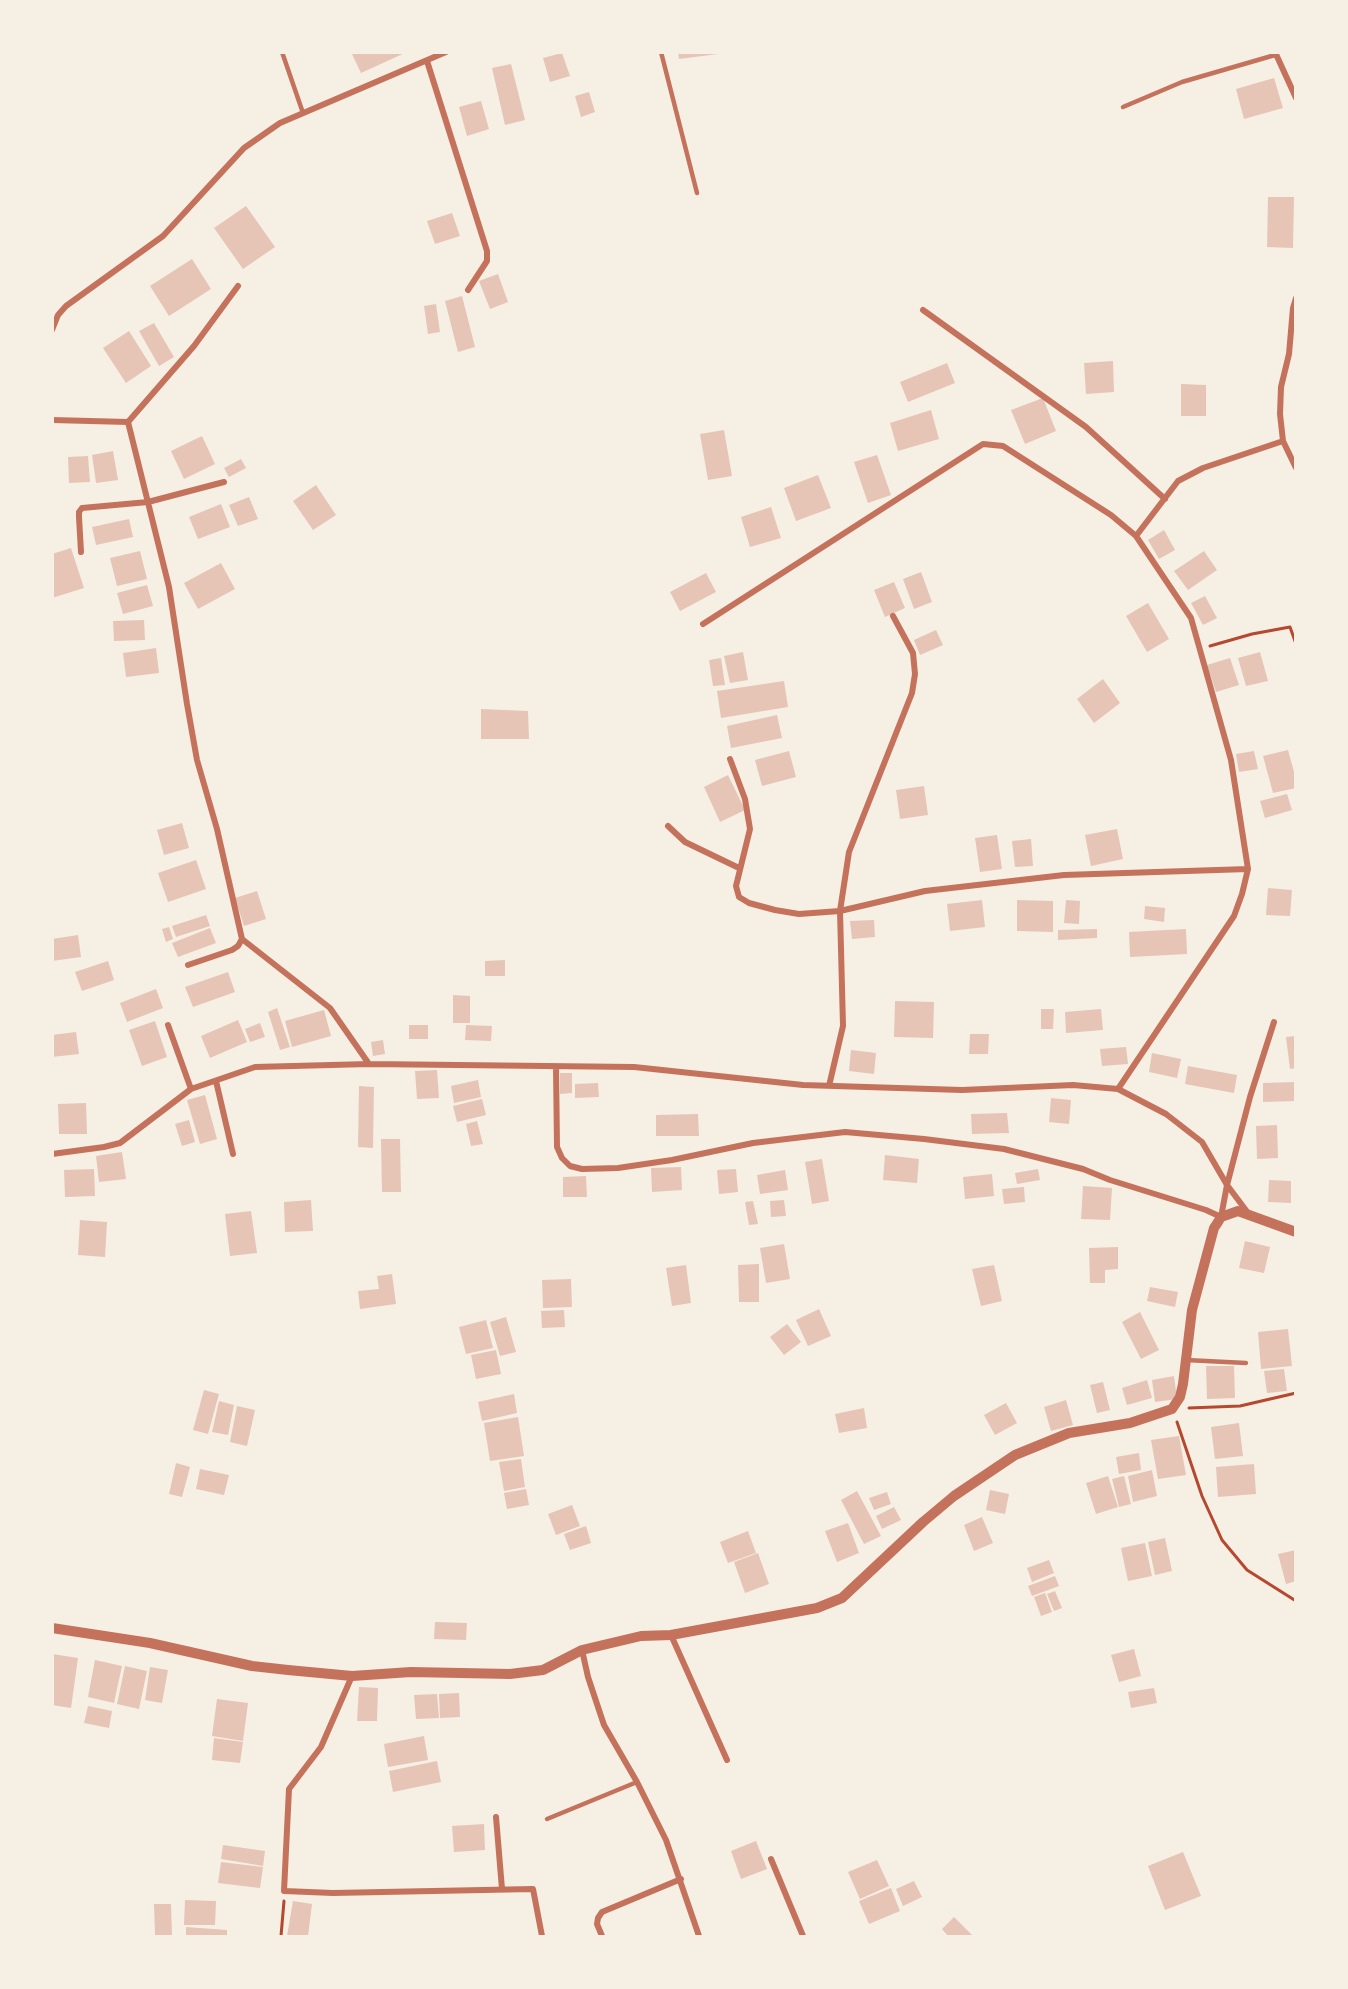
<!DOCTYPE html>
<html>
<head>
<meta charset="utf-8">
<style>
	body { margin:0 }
	#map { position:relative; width:1348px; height:1989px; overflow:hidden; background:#f6efe4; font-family:"Roboto Condensed",sans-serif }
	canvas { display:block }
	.frame { position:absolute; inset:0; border:54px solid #f6efe4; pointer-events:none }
</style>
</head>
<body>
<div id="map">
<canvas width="1348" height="1989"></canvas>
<div class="frame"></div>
</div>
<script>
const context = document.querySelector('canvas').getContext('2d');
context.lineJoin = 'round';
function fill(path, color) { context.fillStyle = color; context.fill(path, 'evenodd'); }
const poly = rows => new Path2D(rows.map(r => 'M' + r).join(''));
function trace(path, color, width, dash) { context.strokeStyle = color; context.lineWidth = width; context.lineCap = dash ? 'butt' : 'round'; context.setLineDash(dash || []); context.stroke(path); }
fill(poly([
	[356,52,407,52,361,73,352,54],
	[678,52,718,52,718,54,679,59],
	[562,53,570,76,550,82,543,58],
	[511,64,525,120,505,125,492,68],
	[1274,78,1283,108,1244,119,1236,89],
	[589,92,595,112,581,117,575,96],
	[481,101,489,129,467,136,459,107],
	[1268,197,1294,197,1293,248,1267,247],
	[246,206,275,247,243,269,214,228],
	[452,213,460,236,435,244,427,221],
	[192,259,211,289,169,316,150,286],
	[498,274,508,302,490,309,479,281],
	[462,296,475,347,458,352,445,301],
	[436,304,440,332,428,334,424,306],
	[154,323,174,357,159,366,139,331],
	[129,331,151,366,126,383,103,348],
	[1113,361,1114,392,1086,394,1084,363],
	[947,363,955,383,908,402,900,382],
	[1181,384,1206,385,1206,416,1181,416],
	[1043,398,1056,431,1025,444,1011,410],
	[931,410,939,439,898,451,890,423],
	[724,430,732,476,708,480,700,434],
	[202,436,215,464,184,479,171,451],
	[113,451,118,480,96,483,92,455],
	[877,455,891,495,868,503,854,462],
	[88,456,90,482,69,483,68,457],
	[241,459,246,468,229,477,224,468],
	[818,475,831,508,796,521,784,488],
	[316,485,336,515,313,530,293,501],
	[249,497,258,519,238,526,229,505],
	[221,504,230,527,198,539,189,517],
	[771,507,781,538,750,547,741,517],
	[129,519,133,537,96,545,92,527],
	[1164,530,1175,550,1159,559,1148,540],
	[71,548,84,588,52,598,52,554],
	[140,551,147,579,117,586,110,558],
	[1204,551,1217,570,1188,590,1174,571],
	[221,563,235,589,198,609,184,583],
	[921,572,932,602,914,609,903,579],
	[706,573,716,592,680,611,670,592],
	[894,582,905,608,885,617,874,590],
	[147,585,153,606,123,614,117,593],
	[1205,596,1217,618,1203,625,1191,603],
	[1148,603,1169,639,1147,652,1126,616],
	[144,620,145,640,114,641,113,621],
	[936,630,943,645,920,655,914,640],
	[156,648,159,673,126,677,123,653],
	[743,652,748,680,730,683,724,656],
	[1260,652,1268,681,1246,686,1238,658],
	[721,658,725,685,713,686,709,660],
	[1230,658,1239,685,1216,692,1207,665],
	[1103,679,1120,703,1094,723,1077,699],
	[784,681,788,707,721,718,717,691],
	[481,709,528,711,529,739,481,739],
	[777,715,782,738,731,748,727,726],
	[1288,750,1296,779,1296,788,1273,793,1263,756],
	[789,751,796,777,762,786,755,760],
	[1254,751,1258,769,1239,772,1236,754],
	[728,775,745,810,720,822,704,787],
	[924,786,928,815,900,819,896,790],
	[1287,794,1292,810,1265,818,1260,801],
	[182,823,189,848,164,855,157,830],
	[1117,829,1123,859,1091,866,1085,835],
	[997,835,1002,869,980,872,975,838],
	[1031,839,1033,866,1015,867,1012,841],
	[196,860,206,889,168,902,158,873],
	[1268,888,1292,890,1290,916,1266,915],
	[257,891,266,919,244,926,235,898],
	[982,900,985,927,950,931,947,904],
	[1017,900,1053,901,1053,932,1017,931],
	[1066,900,1080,901,1079,924,1064,923],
	[1145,906,1165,908,1164,922,1144,919],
	[206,915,210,926,176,937,172,926],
	[874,920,875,937,852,939,850,921],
	[169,927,173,939,166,942,162,929],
	[210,928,216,943,178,957,172,943],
	[1097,929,1097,938,1058,940,1058,930],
	[1186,929,1187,954,1130,957,1129,932],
	[78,935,81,957,52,961,52,939],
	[505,960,505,976,485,976,485,961],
	[108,961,114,980,82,991,75,972],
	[228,972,235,992,193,1007,185,987],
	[156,989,163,1008,127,1022,120,1003],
	[453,995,470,996,470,1023,453,1023],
	[895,1001,934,1002,933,1038,894,1037],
	[277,1008,290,1047,280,1050,268,1012],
	[1041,1009,1054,1009,1053,1029,1041,1029],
	[1101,1009,1103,1030,1066,1033,1065,1012],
	[324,1010,331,1036,292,1047,285,1021],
	[238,1020,247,1042,210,1058,201,1036],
	[155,1021,167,1057,142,1066,129,1030],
	[260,1023,265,1037,250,1042,245,1029],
	[409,1025,428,1025,428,1039,409,1039],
	[466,1025,492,1026,491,1041,465,1040],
	[76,1032,79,1054,52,1057,52,1035],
	[970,1034,989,1034,988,1054,969,1054],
	[1296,1036,1296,1068,1290,1069,1286,1037],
	[383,1040,385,1054,373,1056,371,1042],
	[1126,1047,1128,1064,1102,1066,1100,1049],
	[851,1050,876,1053,874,1074,849,1071],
	[1152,1053,1181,1059,1177,1078,1149,1072],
	[1188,1066,1237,1075,1234,1093,1185,1084],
	[437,1070,439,1098,417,1099,415,1071],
	[560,1073,572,1073,572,1093,560,1094],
	[478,1080,481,1097,454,1103,451,1086],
	[1296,1082,1296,1101,1263,1102,1263,1083],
	[598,1083,599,1097,575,1098,575,1084],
	[359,1086,374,1087,373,1148,358,1147],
	[205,1095,217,1139,200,1144,187,1100],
	[1051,1098,1071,1100,1069,1124,1049,1122],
	[482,1099,486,1115,457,1122,453,1106],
	[86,1103,87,1134,59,1134,58,1104],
	[1007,1113,1009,1133,972,1134,971,1114],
	[698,1114,699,1136,656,1136,656,1115],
	[189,1120,195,1142,182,1146,175,1124],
	[477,1121,483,1144,471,1146,466,1124],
	[1277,1125,1278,1158,1257,1159,1256,1126],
	[381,1139,400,1139,401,1192,382,1192],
	[122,1152,126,1179,99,1182,96,1156],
	[885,1155,919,1159,917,1183,883,1180],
	[822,1159,829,1201,812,1204,805,1162],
	[681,1167,682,1190,652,1192,651,1168],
	[94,1169,95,1196,65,1197,64,1170],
	[736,1169,738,1192,719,1194,717,1170],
	[1038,1169,1040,1180,1017,1184,1015,1173],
	[785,1170,788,1190,760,1194,757,1175],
	[992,1174,994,1196,965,1199,963,1177],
	[586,1176,587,1197,563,1197,563,1177],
	[1269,1180,1291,1181,1291,1203,1268,1202],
	[1083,1186,1112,1188,1110,1220,1081,1219],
	[1024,1187,1025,1202,1004,1204,1002,1189],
	[311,1200,313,1231,285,1232,284,1202],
	[784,1200,786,1216,771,1217,770,1201],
	[753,1201,758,1224,749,1225,745,1202],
	[251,1211,257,1253,230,1256,225,1214],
	[80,1220,107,1222,105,1257,78,1255],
	[1245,1241,1270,1247,1264,1273,1239,1268],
	[784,1244,790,1279,766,1283,760,1248],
	[1118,1247,1118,1269,1105,1270,1105,1283,1090,1283,1089,1248],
	[759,1264,759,1302,739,1302,738,1265],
	[686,1265,691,1303,672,1306,666,1268],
	[994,1265,1002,1301,981,1306,972,1269],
	[392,1274,396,1304,360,1309,358,1291,379,1289,377,1276],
	[571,1279,572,1307,543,1308,542,1280],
	[1150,1287,1178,1292,1175,1307,1147,1301],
	[819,1309,831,1336,808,1346,796,1320],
	[564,1310,565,1327,542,1328,541,1311],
	[1140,1312,1159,1350,1141,1359,1122,1322],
	[506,1317,516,1352,500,1356,490,1322],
	[486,1320,493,1348,466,1354,459,1327],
	[787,1324,801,1342,784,1355,770,1337],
	[1288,1329,1292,1366,1261,1369,1258,1332],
	[496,1350,501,1374,476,1379,471,1355],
	[1206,1366,1234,1366,1235,1398,1207,1399],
	[1284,1369,1287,1391,1267,1393,1264,1371],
	[1174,1376,1177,1399,1155,1402,1152,1380],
	[1147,1380,1152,1398,1127,1405,1122,1388],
	[1103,1382,1110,1410,1097,1413,1090,1385],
	[204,1390,219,1394,208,1434,193,1430],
	[514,1394,517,1413,482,1421,478,1402],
	[1066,1400,1073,1425,1051,1431,1044,1407],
	[219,1401,234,1405,228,1435,212,1432],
	[1006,1403,1017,1423,995,1435,984,1415],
	[237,1406,255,1410,247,1446,230,1442],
	[864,1408,867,1428,839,1433,835,1414],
	[518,1417,524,1456,490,1461,484,1423],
	[1239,1423,1243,1456,1215,1459,1211,1427],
	[1179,1436,1186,1475,1158,1479,1151,1440],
	[1139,1453,1141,1470,1119,1474,1116,1457],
	[521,1459,525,1487,504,1491,499,1462],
	[176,1463,190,1467,182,1497,169,1494],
	[1254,1464,1256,1494,1218,1497,1216,1467],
	[200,1469,229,1475,224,1495,196,1489],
	[1152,1470,1157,1496,1133,1502,1128,1476],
	[1108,1476,1118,1507,1096,1514,1086,1483],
	[1124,1476,1131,1504,1119,1507,1112,1479],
	[526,1489,529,1505,507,1509,504,1493],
	[990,1490,1009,1494,1005,1514,986,1510],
	[857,1491,881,1536,864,1544,841,1500],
	[887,1492,891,1504,874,1510,869,1498],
	[572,1505,580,1526,556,1535,548,1514],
	[894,1507,901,1520,882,1529,876,1516],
	[982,1517,993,1543,974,1551,964,1525],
	[848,1523,859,1553,837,1562,825,1531],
	[586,1526,591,1543,570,1550,564,1534],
	[748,1531,756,1553,728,1563,720,1542],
	[1165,1538,1172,1571,1155,1575,1148,1542],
	[1145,1543,1152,1576,1128,1581,1121,1548],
	[1296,1550,1296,1581,1286,1584,1278,1554],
	[758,1553,769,1584,745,1593,734,1562],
	[1049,1560,1054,1573,1032,1582,1027,1568],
	[1055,1576,1059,1586,1032,1596,1028,1586],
	[1055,1591,1062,1608,1054,1611,1047,1594],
	[1045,1593,1052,1612,1041,1616,1034,1597],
	[435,1622,467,1623,466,1640,434,1639],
	[1134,1649,1141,1676,1119,1682,1111,1655],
	[52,1654,78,1658,71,1708,52,1705],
	[95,1660,122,1666,114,1703,88,1697],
	[125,1666,147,1671,139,1709,117,1704],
	[150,1667,168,1670,162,1703,145,1700],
	[359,1687,378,1688,377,1721,357,1721],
	[1154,1688,1157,1703,1131,1708,1128,1692],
	[459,1693,460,1717,440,1718,439,1694],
	[437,1694,439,1718,416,1719,414,1695],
	[217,1699,248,1703,243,1741,212,1736],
	[88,1706,112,1711,109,1728,84,1723],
	[424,1736,428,1760,388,1767,384,1744],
	[214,1738,243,1742,240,1763,212,1760],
	[437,1761,441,1782,393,1792,389,1771],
	[484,1824,485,1850,454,1852,452,1826],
	[756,1841,767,1869,741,1879,731,1851],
	[223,1845,265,1851,263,1866,221,1859],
	[1183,1852,1201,1896,1165,1910,1148,1866],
	[877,1860,889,1886,860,1899,848,1872],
	[221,1862,263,1867,260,1888,218,1883],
	[914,1881,922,1897,903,1906,896,1889],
	[891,1888,900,1911,869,1924,859,1901],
	[185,1900,216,1901,215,1925,184,1925],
	[293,1901,312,1904,308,1936,287,1936],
	[154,1904,171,1904,172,1936,155,1936],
	[954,1917,973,1936,948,1936,942,1929],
	[186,1927,227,1930,227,1936,186,1936]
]), '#e6c5b7');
trace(poly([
	[1210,646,1252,634,1290,627,1296,644],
	[1189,1408,1240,1406,1296,1393],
	[1177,1422,1202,1496,1222,1540,1247,1570,1296,1601],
	[281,1936,284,1901]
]), '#b5482f', 3);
trace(poly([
	[282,52,303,113],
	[661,52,697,193],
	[1123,107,1182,82,1275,55],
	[1186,1360,1246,1363],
	[547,1819,637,1782]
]), '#c5725c', 4.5);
trace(poly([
	[1275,52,1296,98],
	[427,61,487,251,487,261,468,290],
	[1296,298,1293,308,1289,354,1281,387,1280,414,1283,441,1296,468],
	[923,310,1086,427,1165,499],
	[52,330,58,315,66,306,163,236,244,148,280,123,446,52],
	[52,420,128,422,169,587,187,704,197,760,217,829,242,939,238,946,232,950,188,965],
	[128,422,194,346,238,286],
	[1136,536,1178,481,1203,468,1283,441],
	[81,552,79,517,79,512,82,508,148,502,224,482],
	[703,624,983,444,1003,446,1111,515,1136,536,1191,618,1231,760,1248,869,1242,894,1234,916,1118,1089],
	[730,759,745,799,750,829,736,886,739,897,749,903,775,910,799,914,840,911,849,852,912,693,915,674,913,653,893,616],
	[668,826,685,842,739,868],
	[242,939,330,1008,369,1064],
	[168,1025,191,1089],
	[556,1067,557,1147,562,1158,570,1166,582,1169,618,1168,672,1160,753,1143,845,1132,924,1139,1004,1149,1083,1169,1110,1180,1206,1210,1221,1217,1227,1185,1250,1097,1274,1022],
	[216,1081,233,1154],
	[829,1086,843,1026,840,911,925,891,1064,875,1248,869],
	[52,1154,104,1147,120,1143,191,1089,255,1067,369,1064,634,1067,803,1085,962,1090,1073,1085,1118,1089,1166,1114,1202,1142,1227,1185,1248,1213],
	[671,1635,727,1760],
	[582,1650,588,1677,604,1725,637,1782,666,1840,699,1936],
	[352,1676,321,1747,289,1789,284,1891,333,1893,533,1889,542,1936],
	[496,1817,502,1889],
	[771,1859,803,1936],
	[602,1936,597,1924,598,1918,602,1912,681,1879]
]), '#c5725c', 6);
trace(poly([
	[52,1628,150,1643,252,1666,288,1670,352,1676,411,1672,510,1674,543,1670,582,1650,641,1636,671,1635,817,1608,842,1598,923,1522,954,1496,1015,1455,1069,1433,1130,1423,1172,1409,1180,1397,1183,1384,1192,1310,1214,1228,1218,1222,1221,1217,1238,1211,1296,1232]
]), '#c5725c', 10);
</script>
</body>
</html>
